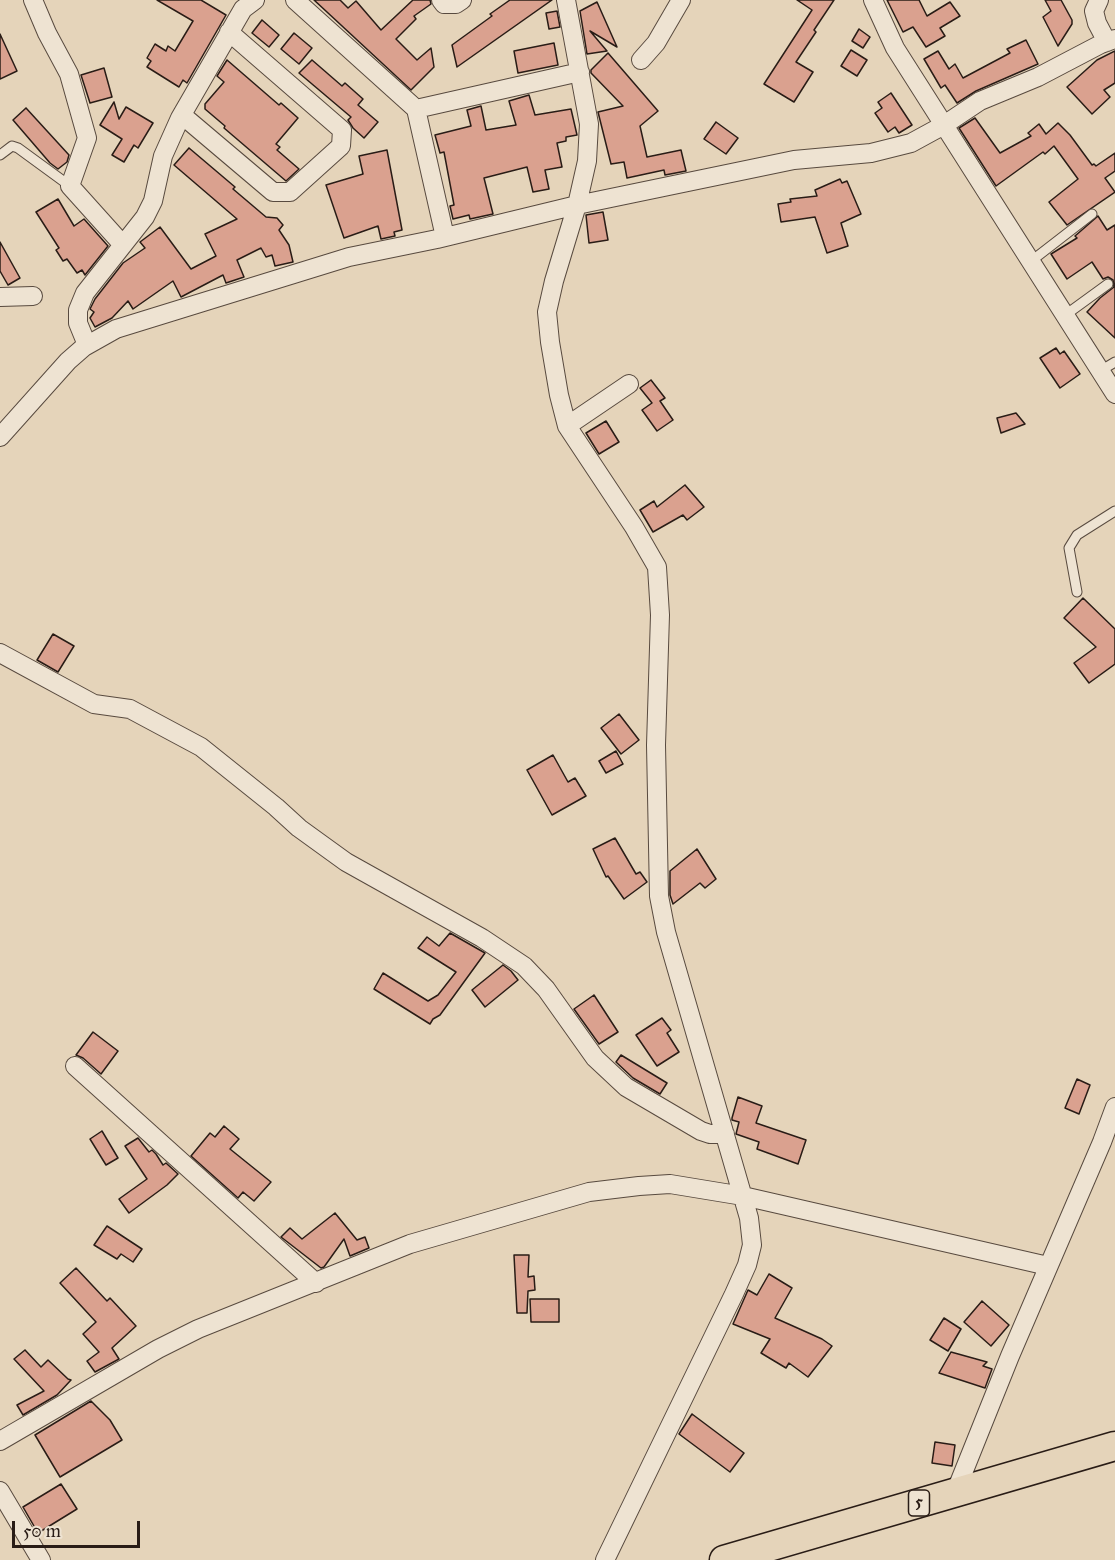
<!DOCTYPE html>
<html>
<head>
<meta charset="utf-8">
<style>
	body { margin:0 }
	#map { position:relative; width:1115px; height:1560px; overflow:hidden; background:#e5d4ba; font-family:"IM FELL Great Primer",serif }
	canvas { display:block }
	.scale { position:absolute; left:12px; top:1521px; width:128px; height:27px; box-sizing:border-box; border:3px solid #291c16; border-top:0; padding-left:8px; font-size:18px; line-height:21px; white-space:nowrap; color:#291c16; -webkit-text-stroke:4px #eee3d2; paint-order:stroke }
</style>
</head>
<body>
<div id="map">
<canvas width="1115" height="1560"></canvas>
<div class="scale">50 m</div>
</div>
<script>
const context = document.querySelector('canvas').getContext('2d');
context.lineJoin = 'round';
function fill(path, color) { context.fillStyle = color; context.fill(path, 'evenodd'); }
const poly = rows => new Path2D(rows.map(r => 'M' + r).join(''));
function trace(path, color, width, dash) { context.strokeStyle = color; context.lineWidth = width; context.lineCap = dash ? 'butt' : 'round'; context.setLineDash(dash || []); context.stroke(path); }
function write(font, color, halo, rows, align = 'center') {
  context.font = font + ' "IM FELL Great Primer",serif'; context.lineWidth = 4.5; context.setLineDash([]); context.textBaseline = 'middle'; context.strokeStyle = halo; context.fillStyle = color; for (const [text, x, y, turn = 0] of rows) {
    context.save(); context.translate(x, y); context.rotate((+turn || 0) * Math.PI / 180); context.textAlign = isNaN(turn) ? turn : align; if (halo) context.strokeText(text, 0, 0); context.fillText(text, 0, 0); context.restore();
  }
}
const building = poly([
	[157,0,201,0,226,15,187,83,183,80,179,87,147,67,151,61,147,58,155,44,166,51,168,46,175,51,193,21,157,0],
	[314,0,340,0,348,8,356,1,381,30,413,0,430,0,431,4,414,16,416,19,396,39,417,60,431,48,434,67,411,90,314,0],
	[510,0,552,0,457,67,452,45,492,16,490,14,510,0],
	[797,0,834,0,814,30,816,32,796,62,813,72,794,102,764,84,812,10,797,0],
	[887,0,919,0,927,16,950,2,960,16,940,28,945,36,926,47,913,27,903,32,887,0],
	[1045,0,1061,0,1072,20,1072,24,1058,46,1043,17,1051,11,1045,0],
	[597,2,617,47,590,31,607,51,587,54,580,11,597,2],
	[557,11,560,27,549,29,546,13,557,11],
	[262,20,279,35,269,47,252,33,262,20],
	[859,29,870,37,863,48,852,41,859,29],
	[294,33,312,48,299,64,281,49,294,33],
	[0,34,17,71,0,79,0,34],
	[1026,40,1038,64,976,91,957,103,945,85,941,88,924,59,938,51,949,69,955,64,963,78,1010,53,1007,49,1026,40],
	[554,43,558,65,518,73,514,51,554,43],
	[851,50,867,60,857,76,841,66,851,50],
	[1115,51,1115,83,1104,90,1110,97,1092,114,1067,87,1097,60,1115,51],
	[608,53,658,111,640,126,647,157,681,150,686,171,665,175,664,170,627,178,624,162,611,164,598,112,623,106,591,73,591,70,608,53],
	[227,60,279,105,281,103,298,118,276,144,280,147,277,150,299,169,286,181,224,128,225,126,205,109,205,104,224,82,217,76,227,60],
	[312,60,342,86,345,83,363,99,358,105,378,122,364,138,353,128,348,120,351,117,299,73,312,60],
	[104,68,112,97,90,103,81,75,104,68],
	[891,93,912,125,899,133,895,127,888,132,875,113,882,108,878,102,891,93],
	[529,95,535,115,571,109,577,135,566,137,566,141,557,143,562,167,545,170,549,189,533,192,527,167,484,178,493,214,470,219,469,215,453,219,450,206,454,205,444,152,440,153,435,135,471,126,467,110,481,106,486,130,516,125,509,101,529,95],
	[114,102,119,119,126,107,153,123,138,148,134,145,124,162,112,155,122,139,100,125,114,102],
	[26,108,69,155,67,162,58,169,50,163,13,120,26,108],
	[975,118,1000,153,1031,136,1028,133,1039,124,1046,134,1058,123,1070,135,1092,165,1094,164,1096,166,1115,153,1115,171,1105,178,1115,192,1067,225,1049,202,1078,179,1054,146,1045,154,1043,152,996,186,959,128,975,118],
	[716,122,738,138,726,154,704,139,716,122],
	[189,148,235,187,233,189,266,217,277,218,283,225,279,230,289,245,293,262,275,266,272,255,266,257,261,248,237,260,244,277,226,283,223,275,181,297,173,281,133,309,128,301,112,318,95,327,90,318,94,312,90,309,95,299,123,263,145,248,140,242,160,227,191,269,216,256,205,234,237,219,174,165,189,148],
	[387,150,402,230,394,232,395,236,381,239,378,226,344,238,326,185,363,174,359,156,387,150],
	[840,179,842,183,847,181,861,214,841,223,848,246,827,253,815,217,781,222,778,204,791,202,790,199,817,196,815,190,840,179],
	[58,199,74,226,84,219,108,246,85,275,82,270,77,273,67,259,63,261,56,250,59,248,36,212,58,199],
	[603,212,608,240,589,243,586,215,603,212],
	[1098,216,1107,230,1115,225,1115,338,1087,312,1100,298,1114,287,1113,280,1108,277,1103,279,1092,262,1067,279,1051,254,1077,238,1075,236,1098,216],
	[0,242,20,278,8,285,0,271,0,242],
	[1056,348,1060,354,1064,351,1080,374,1060,388,1040,358,1056,348],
	[651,380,665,398,660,401,673,420,657,431,642,410,652,403,640,388,651,380],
	[1016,413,1025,424,1001,433,997,418,1016,413],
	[606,421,619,442,599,454,586,433,606,421],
	[685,485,704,507,687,520,683,515,653,532,640,510,654,501,657,507,685,485],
	[1083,598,1115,629,1115,664,1089,683,1074,663,1096,647,1064,618,1083,598],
	[53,634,74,646,58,672,37,660,53,634],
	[619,714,639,740,621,754,601,728,619,714],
	[616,751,623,764,606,773,599,761,616,751],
	[553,755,568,782,575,778,586,796,552,815,527,770,553,755],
	[615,838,636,874,640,872,647,882,624,899,608,876,606,877,593,849,615,838],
	[697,849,716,879,705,888,700,883,673,904,670,895,670,871,697,849],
	[450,933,485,953,440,1015,433,1019,430,1024,374,989,383,973,428,1001,438,995,456,972,418,948,427,937,439,946,450,933],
	[503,965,511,971,518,980,485,1007,472,990,503,965],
	[594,995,618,1032,599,1044,574,1009,594,995],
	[662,1018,671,1030,667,1033,679,1052,657,1066,636,1035,662,1018],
	[93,1032,118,1051,101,1074,83,1058,76,1055,93,1032],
	[621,1055,667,1083,660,1094,633,1078,616,1062,621,1055],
	[1077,1079,1090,1085,1079,1114,1065,1108,1077,1079],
	[738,1097,762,1106,756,1123,806,1140,798,1164,757,1149,759,1142,736,1134,739,1122,732,1120,732,1118,738,1097],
	[224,1126,239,1139,230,1149,271,1182,254,1201,243,1192,238,1198,191,1156,210,1133,215,1137,224,1126],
	[102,1131,118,1158,106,1165,90,1139,102,1131],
	[138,1138,149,1152,152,1150,156,1154,163,1165,166,1163,178,1174,167,1185,129,1213,119,1199,147,1179,125,1146,138,1138],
	[335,1213,357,1240,365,1237,369,1248,350,1256,344,1239,324,1267,321,1268,281,1237,290,1228,302,1239,335,1213],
	[107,1226,142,1249,133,1262,121,1254,117,1259,94,1245,107,1226],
	[514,1255,529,1255,528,1277,534,1276,535,1290,528,1291,527,1313,517,1313,514,1255],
	[76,1268,107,1301,110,1298,136,1326,112,1348,119,1359,95,1372,87,1361,99,1352,83,1334,96,1322,60,1283,76,1268],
	[769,1274,792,1288,775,1318,822,1339,832,1346,808,1377,789,1363,786,1368,761,1353,770,1339,733,1324,748,1290,757,1295,769,1274],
	[530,1299,559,1299,559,1322,531,1322,530,1299],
	[982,1301,1009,1325,991,1346,964,1322,982,1301],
	[944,1318,961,1329,948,1351,930,1340,944,1318],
	[25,1350,41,1367,48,1360,68,1379,71,1380,57,1395,23,1415,17,1405,44,1391,14,1359,25,1350],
	[951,1352,987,1362,983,1366,992,1369,985,1388,939,1373,951,1352],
	[91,1401,110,1420,122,1440,60,1477,35,1435,91,1401],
	[692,1414,744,1453,730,1472,679,1434,692,1414],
	[935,1442,955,1445,952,1466,932,1463,935,1442],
	[61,1484,77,1509,38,1533,23,1507,61,1484]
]);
fill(building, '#daa18f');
trace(building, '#291c16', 1.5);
const service = poly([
	[0,155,12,146,18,148,70,186],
	[1030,262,1092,214],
	[1064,316,1108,284],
	[1100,371,1115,362],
	[1077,592,1069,548,1077,535,1115,511]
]);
const minor = poly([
	[33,0,47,33,69,74,87,138,70,186,123,245],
	[295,0,416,109,445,237],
	[441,0,444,4,456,4,462,0],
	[566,0,589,124,587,161,577,205,554,281,547,312,550,342,559,395,567,426,634,527,657,567,660,615,656,745,659,896,666,932,749,1218,752,1245,747,1265,734,1294,605,1560],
	[873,0,895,48,1115,394],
	[1099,0,1094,11,1097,23,1107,42],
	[641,60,656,43,681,0],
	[416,109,580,72],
	[182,115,273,192,290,192,341,146,342,130,229,32],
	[0,297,33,296],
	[87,345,78,323,78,310,85,293,145,217,153,201,163,156,180,118,243,9,255,0],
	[567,426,629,384],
	[0,437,68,361,84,347,116,329,349,257,437,239,577,205,794,160,871,153,911,143,944,125,980,101,1038,77,1101,44,1115,39],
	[0,653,94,704,130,709,201,747,276,807,299,828,346,862,482,938,524,966,546,989,595,1058,626,1087,701,1131,710,1134,725,1134],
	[75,1066,316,1283],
	[0,1441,158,1349,198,1329,410,1244,589,1192,639,1186,670,1184,743,1196,1048,1266],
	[0,1491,41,1560],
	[955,1493,1010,1356,1102,1142,1115,1107]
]);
const primary = poly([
	[724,1560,1115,1446]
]);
trace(service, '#584a3f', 11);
trace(minor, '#584a3f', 20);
trace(primary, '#291c16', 31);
trace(service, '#eee3d2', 9);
trace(minor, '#eee3d2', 18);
trace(primary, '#e5d4ba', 28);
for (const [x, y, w] of [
	[919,1503,21]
]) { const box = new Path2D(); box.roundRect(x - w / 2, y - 13, w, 26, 4.5); context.fillStyle = '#eee3d2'; context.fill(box); trace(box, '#291c16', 1.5); }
write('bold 16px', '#291c16', null, [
	["5",919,1503]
]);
</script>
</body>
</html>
